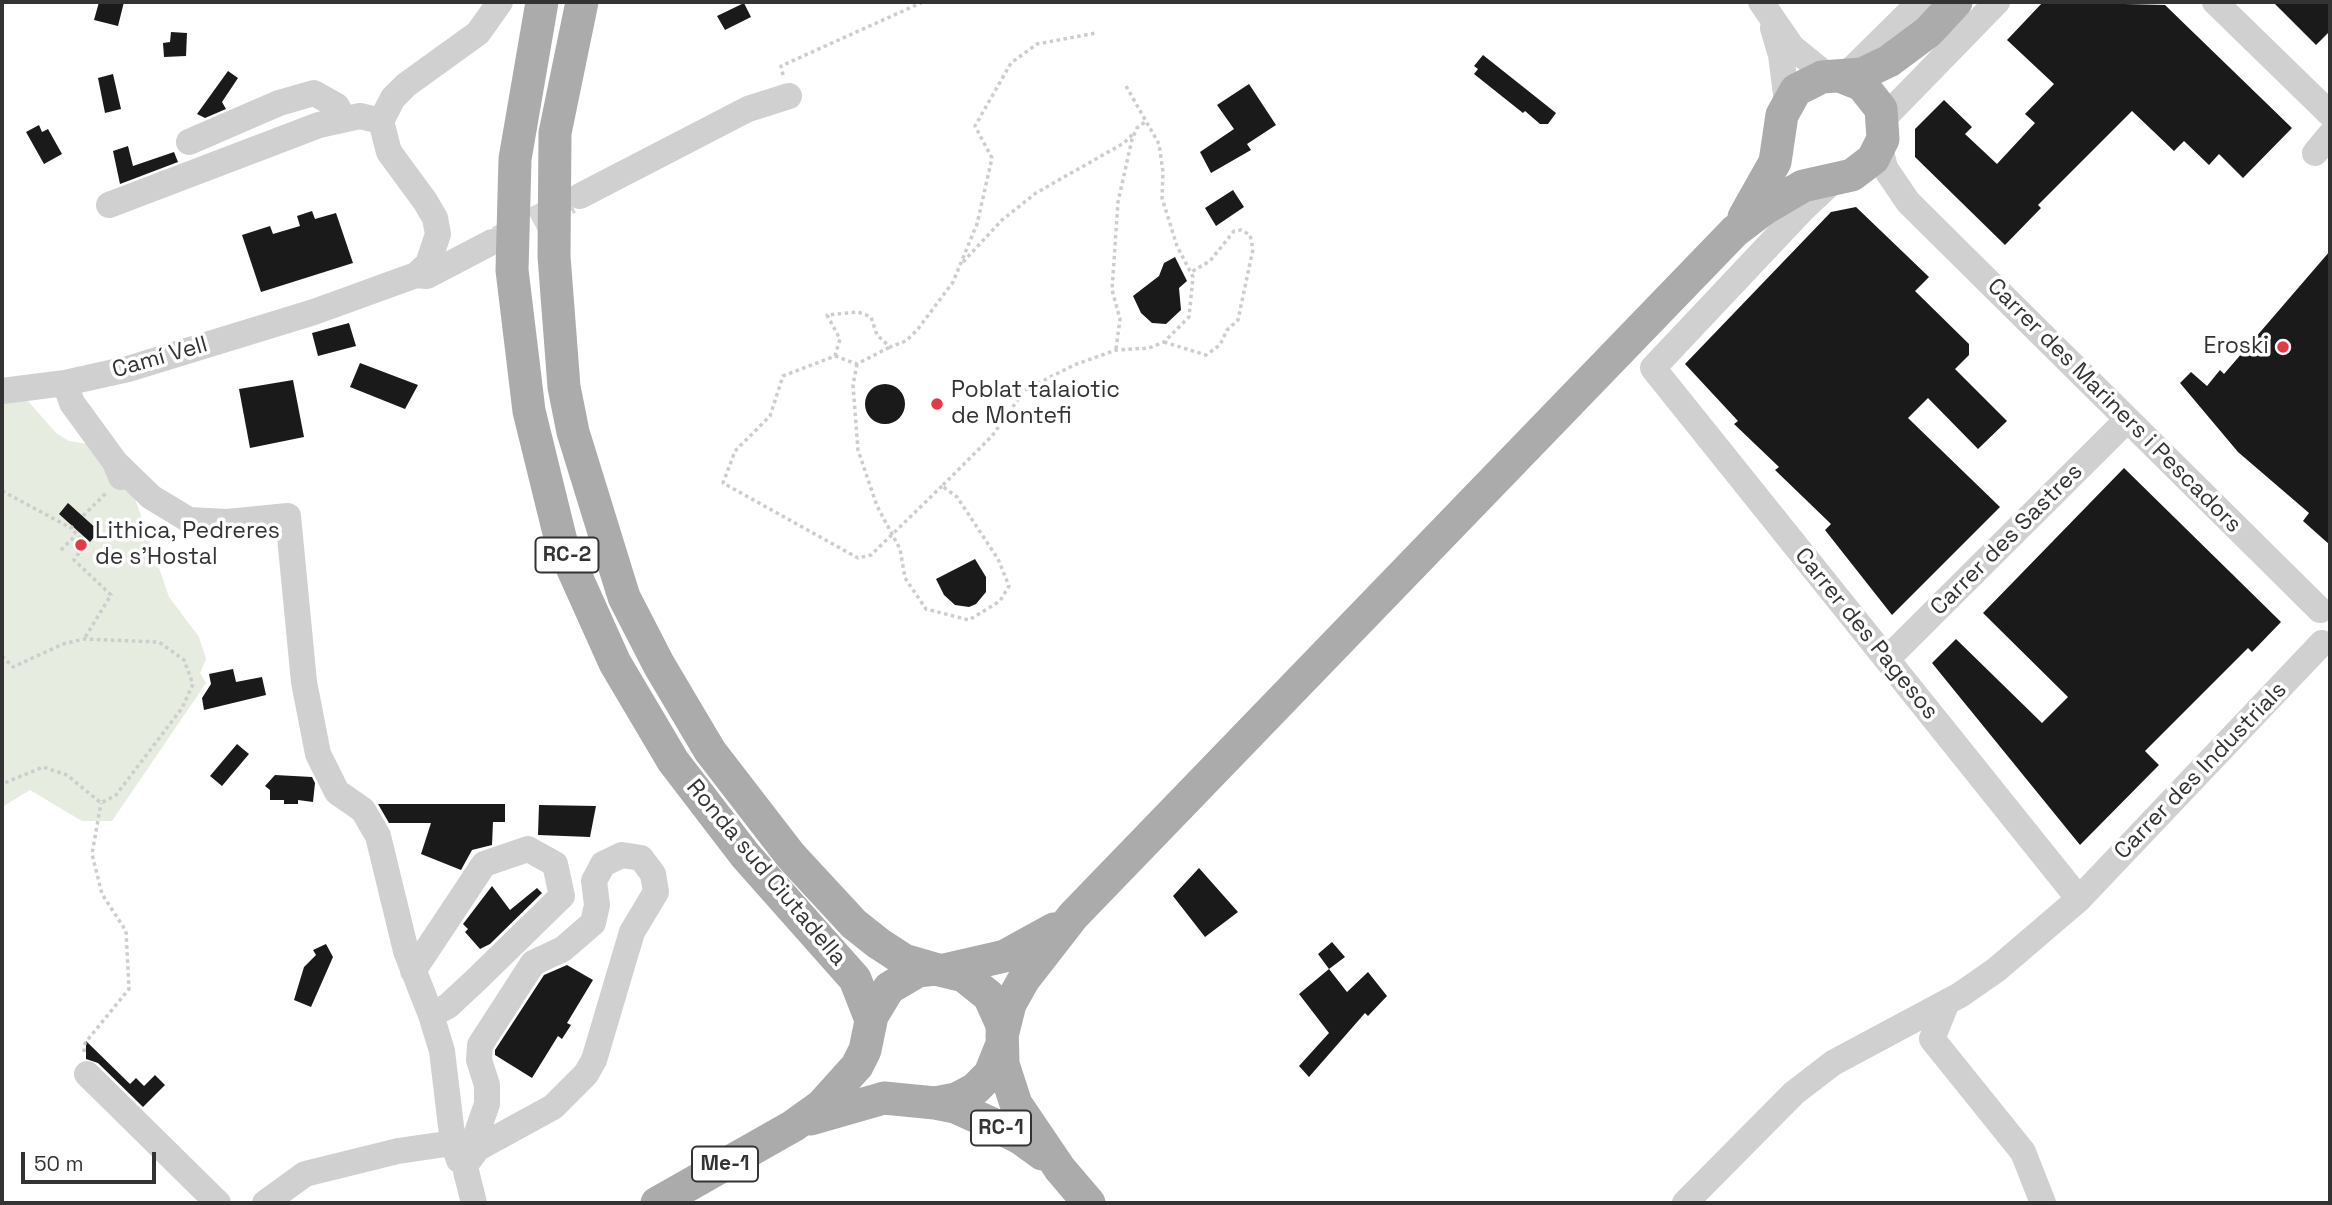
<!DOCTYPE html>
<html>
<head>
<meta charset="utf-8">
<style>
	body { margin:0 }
	#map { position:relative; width:2332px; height:1205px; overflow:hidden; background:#fff; font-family:"Space Grotesk",sans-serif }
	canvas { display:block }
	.frame { position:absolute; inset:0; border:4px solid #333; pointer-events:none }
	.scale { position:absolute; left:21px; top:1152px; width:135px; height:32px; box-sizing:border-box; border:4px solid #333; border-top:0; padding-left:9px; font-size:21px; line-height:24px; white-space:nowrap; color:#333; -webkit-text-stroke:5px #fff; paint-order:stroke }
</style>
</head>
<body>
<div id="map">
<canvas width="2332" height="1205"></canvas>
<div class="frame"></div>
<div class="scale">50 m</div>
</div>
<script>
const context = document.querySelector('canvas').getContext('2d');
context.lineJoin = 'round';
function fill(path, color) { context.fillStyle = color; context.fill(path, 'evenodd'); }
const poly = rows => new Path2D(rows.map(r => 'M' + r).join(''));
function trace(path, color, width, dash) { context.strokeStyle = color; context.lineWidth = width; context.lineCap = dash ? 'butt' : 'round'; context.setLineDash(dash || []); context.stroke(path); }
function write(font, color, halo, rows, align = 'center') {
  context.font = font + ' "Space Grotesk",sans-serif'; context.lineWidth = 7; context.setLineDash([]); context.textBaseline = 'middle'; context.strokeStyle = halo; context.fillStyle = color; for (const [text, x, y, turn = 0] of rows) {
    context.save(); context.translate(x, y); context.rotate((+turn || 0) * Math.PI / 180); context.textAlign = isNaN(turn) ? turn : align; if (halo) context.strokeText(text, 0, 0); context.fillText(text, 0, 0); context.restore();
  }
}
fill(poly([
	[2,398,28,401,56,433,69,441,88,444,130,484,169,597,199,637,206,659,200,673,206,683,112,821,82,821,30,790,2,807]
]), '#e6ecdf');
fill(poly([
	[99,2,124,2,118,26,94,20],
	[2043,2,2165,5,2292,128,2243,178,2219,154,2209,165,2184,141,2174,151,2132,111,2038,205,2041,208,2005,245,1915,157,1915,129,1944,100,1972,127,1965,134,1997,164,2035,123,2025,114,2054,84,2007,40],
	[2273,2,2330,2,2330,31,2316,45],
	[744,3,751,17,725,30,717,16],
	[171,32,187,33,186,56,164,57,163,43,170,42],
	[1483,55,1556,113,1548,124,1540,124,1525,111,1523,113,1474,74,1478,69,1474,66],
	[228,71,238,78,222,102,226,109,205,118,197,114],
	[113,74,121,109,105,113,98,78],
	[1249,84,1276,125,1247,144,1251,150,1211,173,1200,152,1234,129,1217,105],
	[39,125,42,132,48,129,62,154,44,164,26,132],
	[128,146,133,166,174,152,178,162,120,184,113,151],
	[1233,190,1244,207,1216,226,1205,208],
	[1856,207,1929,277,1915,291,1969,344,1969,355,1955,369,2007,421,1978,449,1928,398,1908,418,2000,507,1892,615,1825,530,1831,524,1775,470,1779,467,1734,424,1738,421,1685,364,1831,212],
	[312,211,315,219,336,213,353,263,261,292,242,235,270,226,273,234,300,226,297,216],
	[2330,251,2330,545,2303,521,2309,513,2238,452,2180,383,2191,372,2207,386,2220,370,2224,374],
	[1175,257,1187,281,1179,288,1181,310,1166,324,1152,323,1141,313,1133,296,1159,276,1164,263],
	[349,323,356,346,318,356,312,333],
	[360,363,418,385,405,409,350,387],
	[293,380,304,437,250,448,239,389],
	'865 404a20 20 0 1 1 40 0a20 20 0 1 1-40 0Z',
	[2124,468,2281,622,2252,652,2248,648,2145,751,2159,765,2080,845,1932,663,1956,639,2042,723,2068,697,1983,613],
	[68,503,99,531,90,542,59,514],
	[975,559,986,577,986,592,976,604,969,607,955,605,944,595,936,579],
	[233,669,236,682,262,677,266,695,204,710,202,698,211,684,209,674],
	[237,744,249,754,222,786,210,776],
	[275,775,312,777,315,783,313,802,298,800,298,804,284,804,284,800,270,800,270,790,265,786],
	[378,804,505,804,505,822,493,822,492,845,472,850,461,870,421,854,431,823,389,823],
	[539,805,596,806,590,837,538,835],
	[1199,868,1238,912,1205,937,1173,896],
	[492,886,510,910,537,888,542,893,490,944,480,949,465,932,468,929,463,924],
	[1332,942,1345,957,1329,969,1318,954],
	[326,944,333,957,311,1007,294,1000,304,967,316,955,313,950],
	[567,965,593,980,567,1023,571,1025,562,1039,558,1036,532,1078,495,1055,495,1050,544,975],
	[1329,969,1347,992,1368,972,1387,996,1368,1016,1365,1013,1309,1077,1299,1066,1329,1033,1299,994],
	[86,1041,130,1084,136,1078,144,1086,155,1075,165,1085,143,1107,98,1063,86,1059]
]), '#1a1a1a');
trace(poly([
	[498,239,570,201]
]), '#d6d6d6', 26, [26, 13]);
trace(poly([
	[783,75,781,66,923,2],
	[963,262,1002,220,1036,193,1124,143,1134,133],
	[1164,342,1206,355,1220,345,1227,330,1238,320,1253,249,1250,235,1241,230,1234,231,1210,261,1191,272],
	[1116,349,1120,319,1112,290,1118,202,1132,139,1137,128,1145,122],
	[835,356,857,364,890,347],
	[857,364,853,385,858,450,877,506,900,549,905,578,926,609,969,620,1000,601,1009,586,998,559,971,518,957,497,942,486,992,436,1025,390,1074,365,1116,350,1149,348,1164,342,1189,317,1193,277,1177,246,1162,198,1163,172,1159,144,1126,86],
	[942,486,871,555,858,558,723,483,735,451,770,416,783,376,835,356,840,339,827,315,858,312,871,317,877,335,890,347,906,341,918,329,953,282,977,224,992,158,975,126,1011,63,1037,44,1096,33],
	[2,491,71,528],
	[83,516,106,493],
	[73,526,71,528,85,544,74,560,111,595,84,639],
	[61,550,76,535],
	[2,656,13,667,63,644,84,639,159,642,184,660,193,684,182,708,116,795,101,803,67,775,43,767,2,784],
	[84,1052,85,1043,129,989,126,931,102,894,92,854,101,803]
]), '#cdcdcd', 3.5, [3.5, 3.5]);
trace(poly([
	[1761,2,1792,47,1824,73,1837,76],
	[2215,2,2330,114],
	[1773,28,1781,55,1787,102],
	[1849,72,1920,2],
	[1883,119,1997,2],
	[381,121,393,98,406,85,478,33,500,2],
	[189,142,279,103,314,93,337,106,343,118],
	[1880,148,1885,168,1908,202,2320,610],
	[2315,153,2330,135],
	[1834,180,1803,209,1653,368,2079,899],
	[580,196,748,109,789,96],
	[416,275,427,276,492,242],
	[65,383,72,403,115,462,121,477],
	[2,391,65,383,128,369,314,312,416,275,428,264,438,234,435,218,425,201,389,152,381,121,360,116,319,125,109,205],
	[115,462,151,497,189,520,227,522,288,516,304,682,318,754,337,792,363,810,378,836,406,951,431,1015,442,1051,453,1143],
	[1887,659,2127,420],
	[413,971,484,864,528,849,555,864,562,896,477,979,448,1006,431,1015],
	[1947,1002,1932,1039,2023,1152,2043,1203],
	[87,1074,218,1203],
	[466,1164,478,1148,553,1107,586,1074,594,1060,632,932,656,892,653,874,641,858,622,855,603,864,594,881,597,905,593,923,563,949,533,963,480,1045,479,1060,487,1085,487,1104,466,1164,466,1171,474,1203],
	[265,1203,305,1174,398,1151,453,1143,459,1160],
	[1685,1203,1794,1093,1833,1063,1960,995,1996,970,2079,899,2322,643]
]), '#d0d0d0', 26);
trace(poly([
	[542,2,515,159,512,270,529,411,562,545,615,663,673,761,745,855,855,979,871,1020],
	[582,2,555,133,554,256,564,387,573,432,624,597,659,665,710,751,791,856,854,924,878,943,904,960,935,969],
	[1744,217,1775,162,1782,115,1796,90,1822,77,1862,74,1889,61,1928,32,1956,2],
	[944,970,1005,956,1054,929],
	[1002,1036,1010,1004,1024,979,1073,916,1735,231,1764,209,1803,186,1852,175,1873,159,1883,139,1881,109,1862,85,1842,77],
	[935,1103,956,1099,975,1089,990,1074,1002,1044],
	[811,1119,884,1098,935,1103,955,1107,995,1125,1020,1138,1042,1154],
	[657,1203,793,1126,821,1106,857,1066,865,1050,872,1016,889,988,918,971,935,969,964,976,989,996,1002,1025,1003,1064,1016,1104,1060,1169,1089,1203]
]), '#ababab', 33);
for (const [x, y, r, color] of [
	[2283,347,7,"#e63946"],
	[937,404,7,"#e63946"],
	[81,545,7,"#e63946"]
]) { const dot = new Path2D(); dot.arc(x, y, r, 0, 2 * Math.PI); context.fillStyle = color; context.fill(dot); trace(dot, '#fff', 2.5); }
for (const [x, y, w] of [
	[567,555,63],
	[1001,1128,60],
	[725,1164,66]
]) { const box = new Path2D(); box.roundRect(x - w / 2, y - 17.5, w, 35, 5); context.fillStyle = '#fff'; context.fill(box); trace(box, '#333', 2); }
write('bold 21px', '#333', null, [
	["RC-2",567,555],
	["RC-1",1001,1128],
	["Me-1",725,1164]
]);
write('23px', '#333', '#fff', [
	["Eroski",2269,347,"right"],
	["Poblat talaiotic",951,391],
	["de Montefi",951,417],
	["Lithica, Pedreres",95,532],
	["de s'Hostal",95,558]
], 'left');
write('23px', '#333', '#fff', [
	["Camí Vell",160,358,-16],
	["Carrer des Mariners i Pescadors",2114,406,45],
	["Carrer des Sastres",2007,540,-45],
	["Carrer des Pagesos",1866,634,51],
	["Carrer des Industrials",2201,771,-46],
	["Ronda sud Ciutadella",766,873,50]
]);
</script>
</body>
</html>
